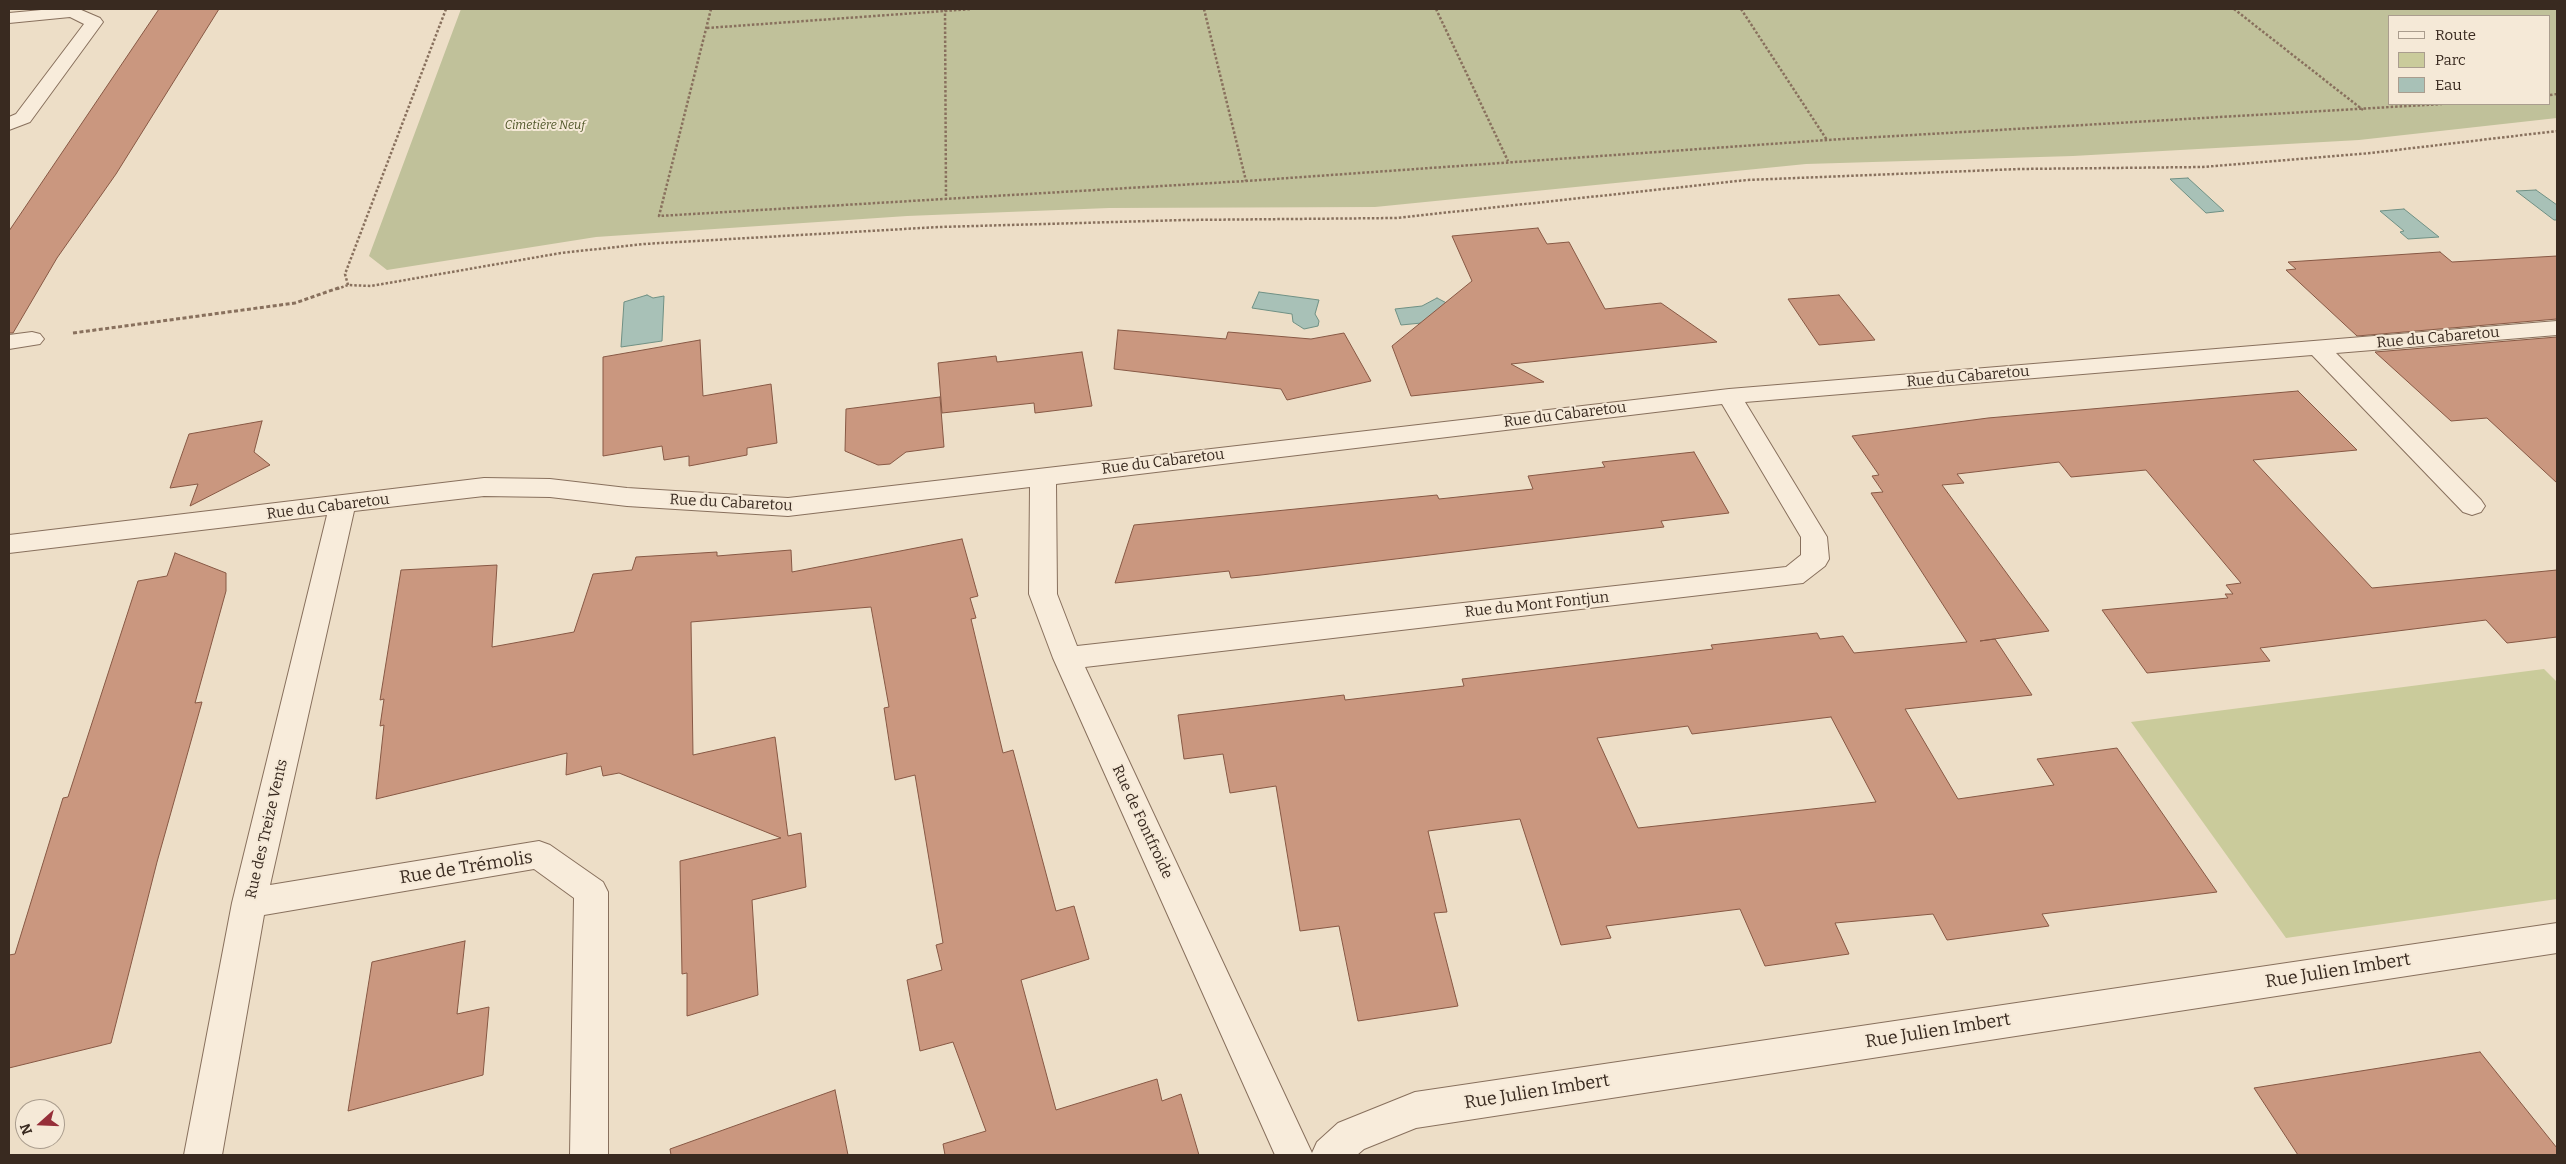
<!DOCTYPE html>
<html>
<head>
<meta charset="utf-8">
<style>
	body { margin:0 }
	#map { position:relative; width:2566px; height:1164px; overflow:hidden; background:#eddec7; font-family:Bitter,serif }
	canvas { display:block }
	.frame { position:absolute; inset:0; border:10px solid #392a20; pointer-events:none }
	.legend { position:absolute; left:2388px; top:15px; width:162px; height:90px; box-sizing:border-box; background:#f5e9d7; border:1px solid #aa9d8e; margin:0; padding:6px 9px; list-style:none; font-size:15px; color:#392a20 }
	.legend li { display:flex; align-items:center; gap:10px; height:25px }
	.legend b { width:25px; border:1px solid #aa9d8e }
	.north { position:absolute; left:15px; top:1099px; width:50px; height:50px; box-sizing:border-box; background:#f5e9d7; border:1px solid #aa9d8e; border-radius:50%; rotate:250deg; font-size:14px; font-weight:700; line-height:20px; text-align:center; color:#392a20 }
	.north::after { content:''; display:block; margin:auto; width:18px; height:22px; background:#962f39; clip-path:polygon(50% 0,100% 100%,50% 72%,0 100%) }
</style>
</head>
<body>
<div id="map">
<canvas width="2566" height="1164"></canvas>
<div class="frame"></div>
<ul class="legend">
<li><b style="height:6px;background:#f8ecdb"></b>Route</li>
<li><b style="height:14px;background:#cacb9b"></b>Parc</li>
<li><b style="height:14px;background:#a8c1b7"></b>Eau</li>
</ul>
<div class="north">N</div>
</div>
<script>
const context = document.querySelector('canvas').getContext('2d');
context.lineJoin = 'round';
function fill(path, color) { context.fillStyle = color; context.fill(path, 'evenodd'); }
const poly = rows => new Path2D(rows.map(r => 'M' + r).join(''));
function trace(path, color, width, dash) { context.strokeStyle = color; context.lineWidth = width; context.lineCap = dash ? 'butt' : 'round'; context.setLineDash(dash || []); context.stroke(path); }
function write(font, color, halo, rows, align = 'center') {
  context.font = font + ' Bitter,serif'; context.lineWidth = 4; context.setLineDash([]); context.textBaseline = 'middle'; context.strokeStyle = halo; context.fillStyle = color; for (const [text, x, y, turn = 0] of rows) {
    context.save(); context.translate(x, y); context.rotate((+turn || 0) * Math.PI / 180); context.textAlign = isNaN(turn) ? turn : align; if (halo) context.strokeText(text, 0, 0); context.fillText(text, 0, 0); context.restore();
  }
}
fill(poly([
	[2544,669,2557,682,2557,899,2286,938,2131,722]
]), '#cacb9b');
fill(poly([
	[461,9,2557,9,2557,118,2359,140,2073,156,1806,164,1375,207,1109,208,907,216,596,237,387,270,369,256],
	[2390,16,2550,16,2550,104,2390,104]
]), '#c0c19a');
const water = poly([
	[2188,178,2224,211,2206,213,2170,179,2188,178],
	[2536,190,2557,205,2557,220,2554,220,2516,191,2536,190],
	[2404,209,2439,237,2408,239,2400,232,2404,231,2380,211,2404,209],
	[1259,292,1319,300,1315,314,1319,321,1318,326,1304,329,1293,322,1292,314,1252,308,1259,292],
	[647,295,653,298,664,296,662,341,621,347,624,302,647,295],
	[1437,298,1460,310,1442,321,1401,325,1395,309,1422,306,1437,298]
]);
fill(water, '#a8c1b7');
trace(water, '#6f9084', 1);
const building = poly([
	[159,9,219,9,116,174,57,258,13,333,9,333,9,231,159,9],
	[1538,228,1547,244,1569,242,1605,309,1661,303,1717,342,1511,364,1544,382,1411,396,1392,346,1472,281,1452,236,1538,228],
	[2440,252,2452,262,2557,256,2557,319,2357,336,2286,270,2296,269,2288,262,2440,252],
	[1839,295,1875,340,1819,345,1788,299,1839,295],
	[1118,330,1226,339,1228,332,1311,339,1344,333,1371,381,1287,400,1281,389,1114,369,1118,330],
	[2557,337,2557,483,2487,418,2451,421,2375,352,2557,337],
	[700,340,703,396,771,384,777,443,747,448,747,455,689,466,689,456,664,460,662,446,603,456,603,357,700,340],
	[1082,352,1092,406,1035,413,1034,403,942,413,938,363,996,356,997,362,1082,352],
	[2298,391,2357,450,2253,460,2372,588,2557,570,2557,637,2507,643,2486,620,2260,648,2270,661,2147,673,2102,610,2228,598,2225,594,2233,594,2226,585,2241,583,2146,470,2071,477,2059,462,1957,474,1964,483,1942,485,2049,631,1980,641,1995,639,2032,695,1905,709,1958,799,2054,785,2037,759,2117,748,2217,892,2042,914,2049,926,1947,940,1933,914,1835,923,1849,954,1765,966,1740,909,1606,926,1611,938,1561,945,1520,819,1428,831,1447,912,1434,913,1458,1006,1358,1021,1339,926,1300,931,1276,786,1230,793,1223,754,1184,759,1178,715,1344,695,1345,700,1464,686,1462,679,1713,649,1711,645,1817,633,1820,639,1843,636,1854,653,1967,642,1871,493,1883,492,1872,476,1879,475,1852,436,1988,418,2298,391],
	[1831,717,1876,802,1638,828,1597,738,1688,726,1692,734,1831,717],
	[940,397,944,447,906,452,890,464,878,465,845,451,846,409,940,397],
	[262,421,254,452,270,465,190,506,198,484,170,488,189,434,262,421],
	[1694,452,1729,513,1661,521,1664,527,1261,575,1231,578,1229,571,1115,583,1134,525,1437,495,1439,499,1533,489,1528,476,1605,467,1602,462,1694,452],
	[962,539,978,596,970,598,976,618,971,619,1003,753,1013,750,1056,911,1074,906,1089,959,1021,980,1056,1110,1157,1079,1162,1101,1181,1094,1199,1155,945,1155,943,1144,986,1131,953,1042,920,1051,907,980,942,970,936,945,943,943,915,775,895,780,884,708,889,707,871,607,691,622,693,755,775,737,788,836,801,833,806,887,752,900,758,995,687,1016,687,973,682,974,680,861,781,838,619,773,603,776,601,766,566,775,567,753,376,799,384,725,380,726,384,699,380,700,401,570,497,565,492,647,574,632,593,574,632,570,636,557,717,552,717,556,791,550,792,572,962,539],
	[175,553,226,573,226,591,195,703,202,702,157,862,111,1043,9,1068,9,955,15,954,63,798,68,797,138,581,167,576,175,553],
	[465,941,457,1014,489,1007,483,1075,348,1111,372,962,465,941],
	[2480,1052,2557,1148,2557,1155,2298,1155,2254,1088,2480,1052],
	[835,1090,848,1155,671,1155,670,1149,835,1090]
]);
fill(building, '#ca977f');
trace(building, '#875844', 1);
const minor = poly([
	[52,9,79,9,100,18,103,22,30,122,9,130,9,117,16,114,84,24,70,17,9,23,9,13,52,9],
	[2557,321,2557,335,2336,353,2481,500,2485,506,2481,512,2472,515,2463,512,2312,355,1745,402,1827,537,1829,559,1825,566,1803,583,1085,667,1312,1153,1317,1142,1338,1123,1415,1092,2557,923,2557,953,1416,1128,1364,1149,1357,1155,1275,1155,1053,658,1029,594,1030,487,788,516,627,506,550,497,484,496,354,511,270,885,539,841,550,845,603,882,608,892,608,1155,570,1155,574,898,534,869,264,915,222,1155,184,1155,232,903,327,515,9,553,9,535,484,478,550,479,627,488,788,498,1729,389,2557,321],
	[1722,404,1801,537,1801,555,1786,567,1077,646,1057,594,1056,484,1722,404],
	[32,332,40,334,44,339,40,344,9,349,9,335,32,332]
]);
trace(minor, '#88705d', 2);
trace(poly([
	[711,9,659,216,1246,181,1827,140,2442,104],
	[945,9,946,199],
	[1204,9,1246,181],
	[1436,9,1508,161],
	[1741,9,1827,140],
	[2234,9,2363,110],
	[707,28,972,9],
	[2550,95,2557,94],
	[348,285,345,274,446,9],
	[337,289,348,285,371,286,561,253,644,244,939,227,1185,220,1396,218,1747,180,2019,169,2203,167,2371,153,2557,131]
]), '#88705d', 2.5, [2.5, 2]);
trace(poly([
	[73,333,295,303,341,287]
]), '#88705d', 3, [4, 2.5]);
fill(minor, '#f8ecdb');
write('italic 12px', '#4e5527', '#f5e9d7', [
	["Cimetière Neuf",545,126]
]);
write('15px', '#392a20', '#f5e9d7', [
	["Rue du Cabaretou",2438,338,-5],
	["Rue du Cabaretou",1968,377,-5],
	["Rue du Cabaretou",1565,415,-7],
	["Rue du Cabaretou",1163,462,-7],
	["Rue du Cabaretou",731,503,3],
	["Rue du Cabaretou",328,507,-7],
	["Rue du Mont Fontjun",1537,605,-6],
	["Rue de Fontfroide",1142,822,65],
	["Rue des Treize Vents",267,829,-77]
]);
write('18px', '#392a20', '#f5e9d7', [
	["Rue de Trémolis",466,868,-9],
	["Rue Julien Imbert",2338,971,-9],
	["Rue Julien Imbert",1938,1031,-9],
	["Rue Julien Imbert",1537,1092,-9]
]);
</script>
</body>
</html>
